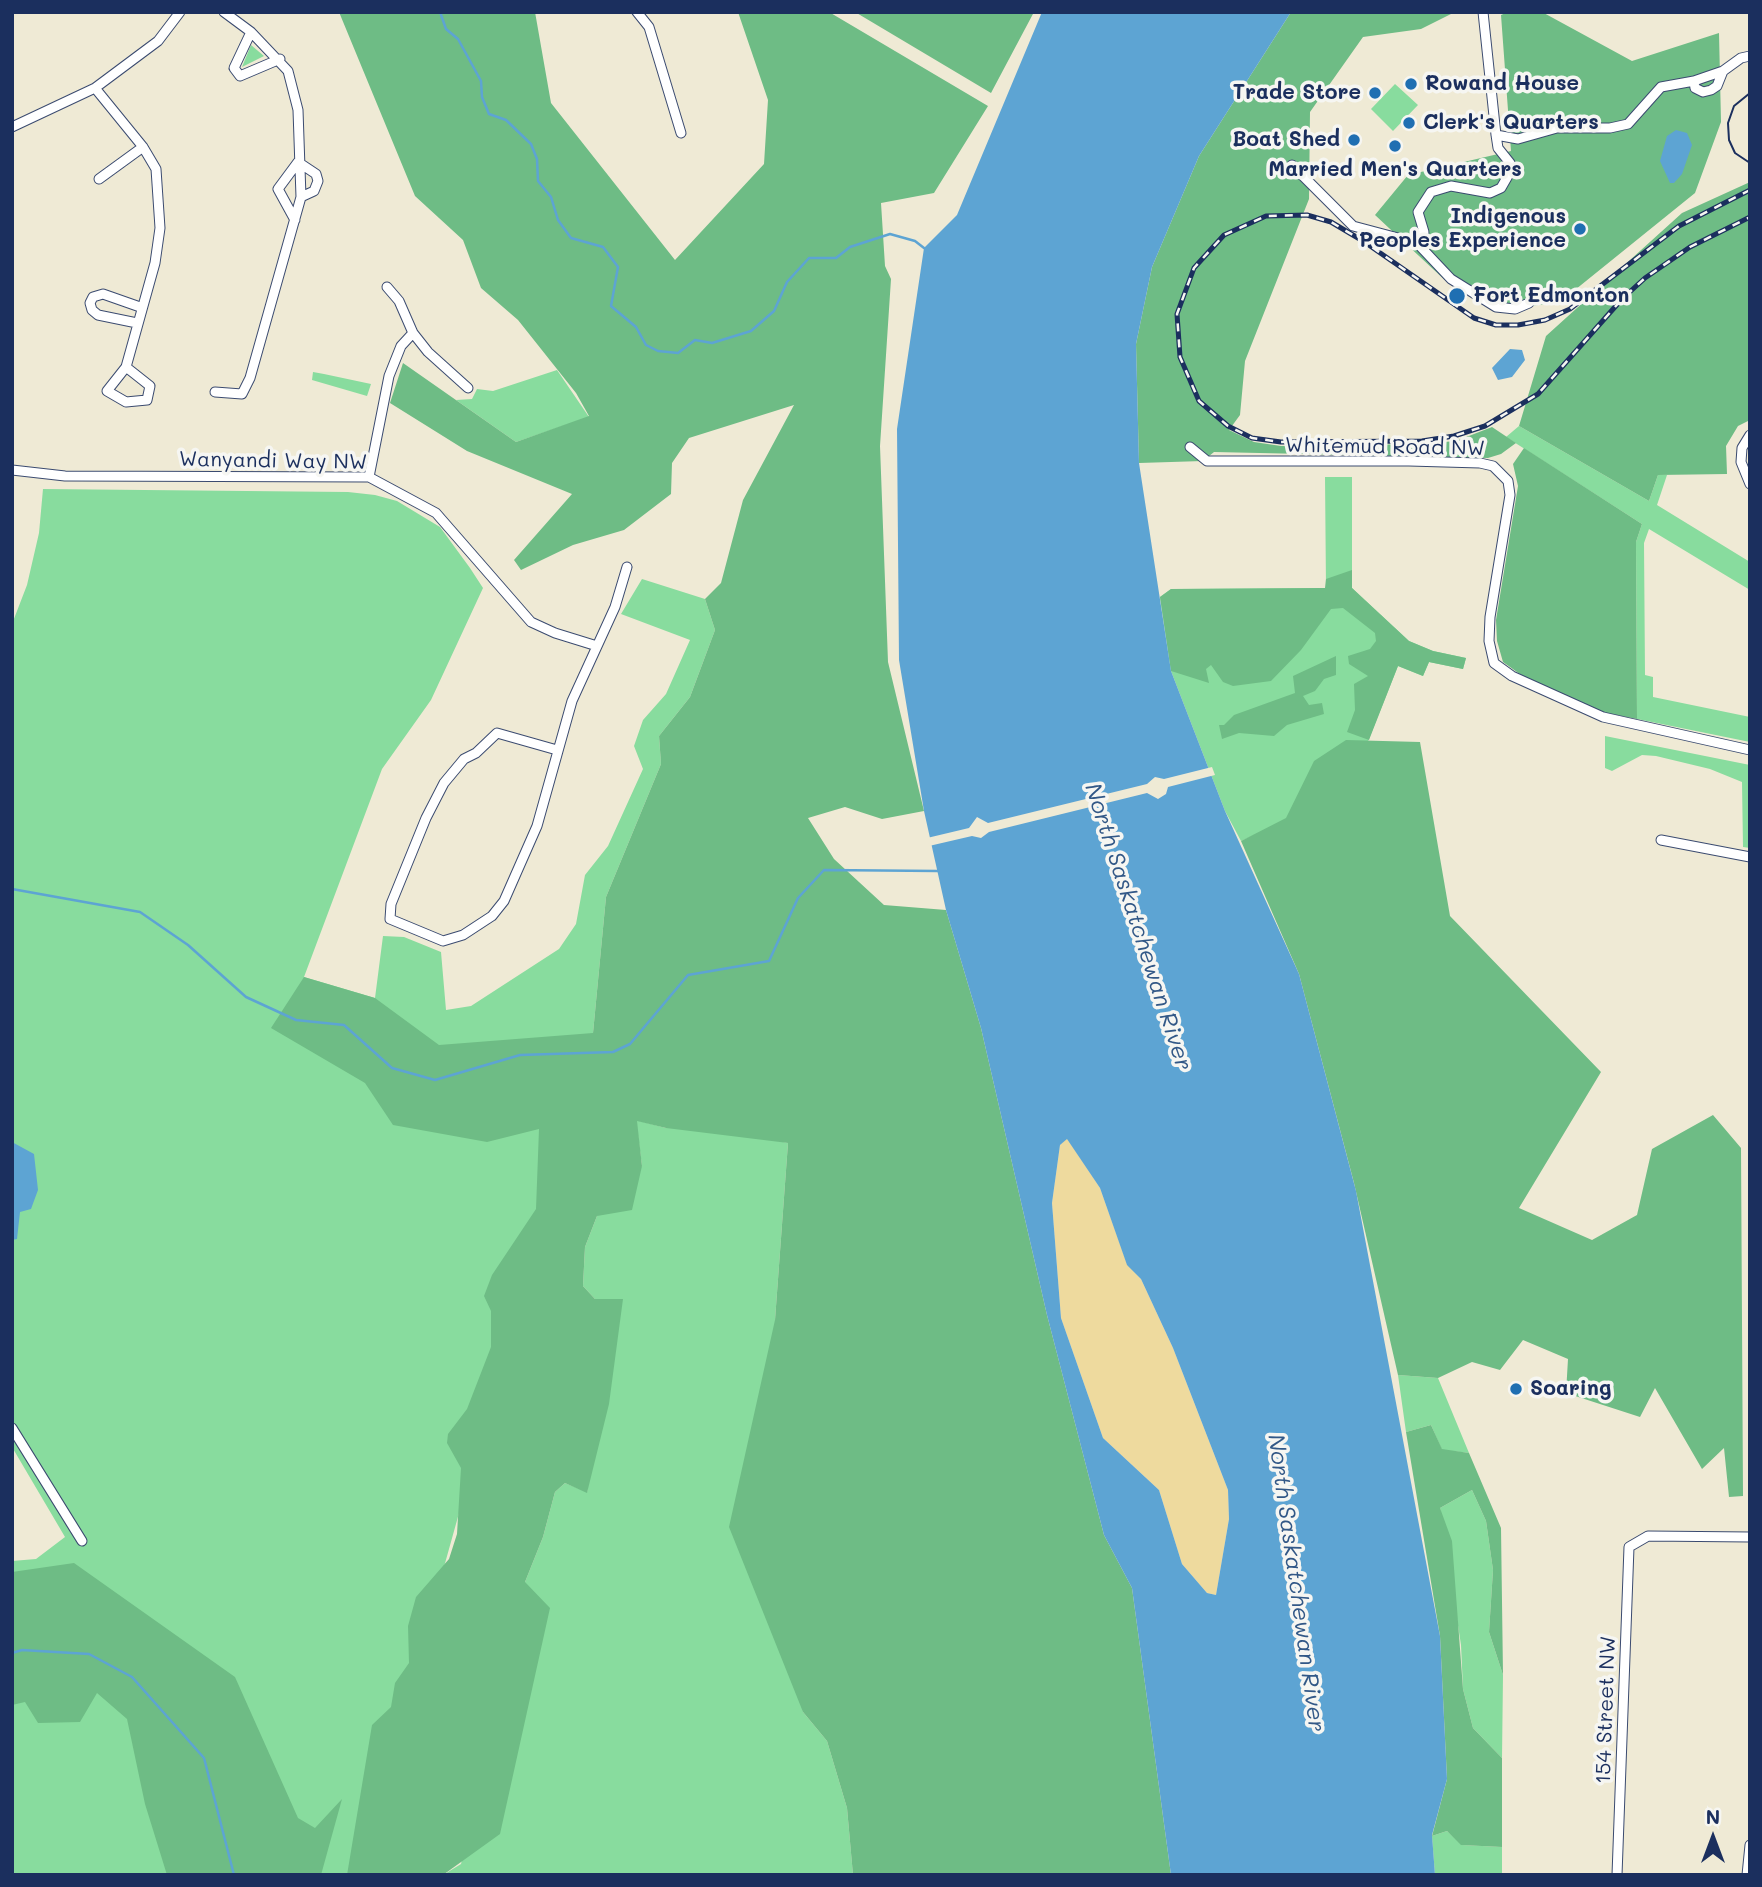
<!DOCTYPE html>
<html>
<head>
<meta charset="utf-8">
<style>
	body { margin:0 }
	#map { position:relative; width:1762px; height:1887px; overflow:hidden; background:#efead5; font-family:Mali,sans-serif }
	canvas { display:block }
	.frame { position:absolute; inset:0; border:14px solid #1b2f5e; pointer-events:none }
	.north { position:absolute; left:1678px; top:1803px; width:70px; height:70px; -webkit-text-stroke:5px #f6f6f2; paint-order:stroke; rotate:0deg; font-size:19px; font-weight:700; line-height:28px; text-align:center; color:#1b2f5e }
	.north::after { content:''; display:block; margin:auto; width:24px; height:32px; background:#1b2f5e; clip-path:polygon(50% 0,100% 100%,50% 72%,0 100%) }
</style>
</head>
<body>
<div id="map">
<canvas width="1762" height="1887"></canvas>
<div class="frame"></div>
<div class="north">N</div>
</div>
<script>
const context = document.querySelector('canvas').getContext('2d');
context.lineJoin = 'round';
function fill(path, color) { context.fillStyle = color; context.fill(path, 'evenodd'); }
const poly = rows => new Path2D(rows.map(r => 'M' + r).join(''));
function trace(path, color, width, dash) { context.strokeStyle = color; context.lineWidth = width; context.lineCap = dash ? 'butt' : 'round'; context.setLineDash(dash || []); context.stroke(path); }
function write(font, color, halo, rows, align = 'center') {
  context.font = font + ' Mali,sans-serif'; context.lineWidth = 7; context.setLineDash([]); context.textBaseline = 'middle'; context.strokeStyle = halo; context.fillStyle = color; for (const [text, x, y, turn = 0] of rows) {
    context.save(); context.translate(x, y); context.rotate((+turn || 0) * Math.PI / 180); context.textAlign = isNaN(turn) ? turn : align; if (halo) context.strokeText(text, 0, 0); context.fillText(text, 0, 0); context.restore();
  }
}
fill(poly([
	[251,45,264,56,242,67],
	[1395,84,1418,105,1393,131,1371,109],
	[557,370,589,417,516,442,456,400,472,399,477,389,493,391],
	[313,372,324,374,371,384,367,396,312,380],
	[1519,426,1649,501,1658,475,1667,475,1657,505,1750,562,1750,590,1649,529,1644,543,1645,675,1653,677,1653,697,1750,717,1750,742,1637,719,1636,542,1642,524,1506,437],
	[1325,477,1352,477,1352,588,1409,641,1433,651,1466,658,1463,669,1429,662,1423,676,1398,666,1347,794,1241,841,1225,811,1171,671,1160,597,1171,589,1326,588],
	[43,489,348,492,375,495,397,501,440,527,470,568,483,588,431,700,382,769,304,977,375,998,383,936,404,937,441,952,446,1010,471,1006,559,949,576,924,585,875,608,846,643,769,634,746,643,720,666,694,690,640,621,614,642,579,705,599,715,630,690,697,659,736,661,764,606,897,593,1033,358,1875,12,1875,12,1561,36,1559,65,1537,12,1447,12,624,27,585,39,533],
	[1605,736,1750,765,1750,848,1743,847,1742,782,1710,769,1656,756,1642,755,1612,771,1605,768],
	[636,1120,666,1128,701,1125,788,1143,775,1320,803,1712,827,1741,847,1808,853,1875,443,1875,461,1864,525,1582,543,1537,555,1492,565,1483,587,1492,622,1299,595,1299,583,1286,585,1247,597,1216,642,1166],
	[1398,1375,1438,1378,1469,1453,1442,1450,1431,1425,1406,1432],
	[1472,1490,1486,1521,1493,1570,1489,1632,1503,1675,1502,1758,1473,1728,1463,1689,1461,1645,1440,1508],
	[1447,1831,1462,1845,1502,1847,1502,1875,1435,1875,1432,1836]
]), '#88dc9e');
fill(poly([
	[339,12,535,12,551,103,675,260,764,164,768,100,738,12,829,12,988,106,934,193,881,203,885,266,891,279,880,446,888,662,924,811,882,819,845,807,808,818,834,859,884,905,946,910,981,1028,1047,1315,1104,1535,1132,1588,1171,1875,853,1875,847,1808,827,1741,803,1712,729,1527,775,1320,788,1143,666,1128,637,1121,642,1166,632,1210,597,1216,585,1247,583,1286,595,1299,623,1299,609,1404,587,1493,565,1483,555,1492,543,1537,525,1582,550,1608,500,1834,443,1875,347,1875,372,1725,391,1707,395,1683,409,1663,408,1626,416,1597,449,1559,457,1534,461,1468,447,1443,448,1434,467,1409,491,1347,491,1311,484,1296,492,1275,536,1209,539,1129,487,1142,393,1125,365,1083,271,1028,304,977,375,998,439,1045,593,1033,606,897,661,764,659,736,690,697,715,630,705,599,721,583,743,500,794,405,689,438,672,463,671,494,624,530,573,545,521,570,514,560,572,494,467,451,390,403,403,363,516,442,589,416,576,393,518,320,481,288,463,240,415,196],
	[855,12,1034,12,991,93],
	[1291,12,1455,12,1421,29,1363,37,1310,112,1309,199,1245,361,1240,415,1229,430,1254,442,1281,446,1420,444,1456,441,1492,427,1516,443,1501,454,1488,458,1214,452,1203,461,1139,463,1136,344,1152,267,1199,156],
	[1508,12,1542,12,1632,61,1719,33,1721,122,1695,193,1560,302,1531,306,1506,306,1448,283,1375,215,1408,175,1511,151,1501,15],
	[1750,182,1750,420,1738,426,1726,446,1727,474,1658,475,1649,501,1519,426,1546,336,1682,213],
	[1524,448,1642,524,1636,542,1637,719,1606,713,1564,695,1524,677,1503,662,1497,641,1496,620,1518,486,1513,464],
	[1352,570,1352,588,1409,641,1433,651,1466,658,1463,669,1429,662,1423,676,1398,666,1369,740,1347,732,1355,710,1354,684,1368,676,1349,664,1348,656,1370,649,1376,641,1375,633,1343,608,1331,609,1301,650,1271,681,1233,686,1223,682,1211,665,1206,669,1209,683,1171,671,1160,597,1171,589,1325,588,1326,579],
	[1336,656,1336,675,1324,679,1315,691,1303,696,1309,705,1322,703,1324,714,1287,725,1274,736,1239,733,1222,739,1219,725,1224,725,1234,715,1295,693,1293,676],
	[1346,740,1420,742,1450,916,1601,1072,1519,1208,1592,1240,1637,1215,1652,1149,1713,1115,1741,1148,1743,1496,1729,1497,1724,1448,1702,1469,1655,1388,1640,1417,1566,1393,1568,1359,1523,1340,1500,1370,1472,1362,1438,1378,1398,1375,1354,1183,1299,974,1241,841,1286,818,1314,761],
	[1431,1425,1442,1449,1469,1453,1501,1528,1503,1675,1489,1632,1493,1570,1486,1521,1472,1490,1440,1508,1452,1541,1463,1689,1473,1728,1502,1758,1502,1847,1461,1845,1447,1831,1432,1836,1447,1779,1440,1636,1406,1432],
	[74,1563,235,1677,298,1818,315,1828,342,1799,321,1875,167,1875,145,1804,127,1719,97,1693,80,1722,38,1723,25,1702,12,1705,12,1572]
]), '#6ebc85');
fill(poly([
	[1067,1138,1100,1188,1127,1264,1141,1279,1173,1348,1228,1490,1229,1519,1216,1595,1207,1593,1182,1564,1159,1490,1103,1438,1061,1318,1052,1203,1060,1145]
]), '#eeda9e');
fill(poly([
	[1042,12,1291,12,1199,156,1152,267,1136,344,1139,463,1171,671,1225,811,1299,974,1356,1191,1440,1636,1447,1779,1432,1835,1435,1875,1171,1875,1132,1588,1104,1535,1047,1315,981,1028,946,910,924,811,899,660,897,429,924,248,957,215],
	[1067,1139,1100,1188,1127,1265,1141,1279,1173,1348,1228,1490,1229,1519,1216,1595,1207,1593,1182,1564,1159,1490,1103,1438,1061,1318,1052,1203,1060,1145],
	[1676,130,1687,133,1692,145,1682,174,1674,183,1670,183,1660,161,1667,136],
	[1510,349,1522,350,1525,360,1512,377,1498,380,1492,368],
	[12,1142,34,1154,38,1190,31,1209,20,1212,17,1239,12,1240]
]), '#5da4d3');
fill(poly([
	[1212,767,1215,775,1168,787,1166,794,1158,799,1147,793,989,832,981,838,972,836,929,846,927,838,969,828,977,817,988,823,1147,784,1155,777,1164,779]
]), '#efead5');
trace(poly([
	[440,12,446,29,458,39,481,81,482,97,489,114,506,120,531,144,537,159,538,181,551,197,558,220,571,238,603,247,618,267,611,306,636,327,646,345,658,351,678,353,695,340,712,343,751,331,774,311,787,282,809,258,836,258,850,247,890,234,915,241,924,248],
	[12,889,140,912,188,945,246,997,296,1020,344,1025,392,1068,435,1080,520,1055,613,1052,630,1044,688,975,769,961,798,898,824,870,938,871],
	[12,1653,22,1650,89,1654,132,1677,204,1758,234,1875]
]), '#5da4d3', 2.5);
const street = poly([
	[637,12,649,27,681,133],
	[251,32,234,68,240,76,280,59],
	[1723,71,1717,86,1711,90,1703,92,1695,88,1694,81,1723,71,1741,58,1750,56],
	[95,88,143,147,156,169,160,228,155,263,126,367,107,391,126,402,147,400,150,386,126,367],
	[12,127,95,88,158,41,180,12],
	[1496,135,1518,139,1557,128,1610,128,1628,124,1661,87,1694,81],
	[1292,165,1353,226,1417,243,1451,279,1496,307,1515,309,1529,303],
	[99,179,143,147],
	[295,220,278,189,298,162,316,174,318,181,314,191,301,197],
	[1417,243,1424,232,1418,212,1431,192,1451,186,1490,193,1501,188,1509,174,1510,163,1498,148,1496,135,1483,12],
	[387,287,399,301,413,333,428,352,468,388],
	[137,323,98,315,92,310,90,303,93,297,103,294,140,307],
	[215,392,242,394,250,378,301,197,298,110,288,71,251,32,224,12],
	[1750,435,1742,448,1741,462,1750,484],
	[1190,447,1207,461,1409,461,1480,463,1493,466,1508,481,1510,495,1490,617,1489,641,1494,663,1512,676,1603,717,1750,750],
	[12,470,65,476,369,477,436,513,531,622,555,633,597,646],
	[369,477,389,376,401,346,413,333],
	[557,750,497,733,476,753,464,759,444,783,426,818,391,904,390,919,443,941,463,935,492,916,504,901,537,826,572,701,615,607,627,567],
	[1661,840,1750,857],
	[12,1428,82,1541],
	[1617,1875,1629,1547,1648,1536,1750,1537],
	[1747,1875,1750,1845]
]);
trace(street, '#3b4b70', 11);
trace(street, '#fff', 9);
trace(poly([
	[1750,93,1734,106,1728,123,1729,140,1735,153,1750,163]
]), '#1b2f5e', 2);
const rail = poly([
	[1750,190,1679,226,1570,309,1545,320,1518,325,1496,325,1474,318,1363,241,1331,222,1307,215,1266,216,1224,235,1194,268,1177,314,1180,357,1199,401,1228,426,1252,438,1281,442,1422,441,1454,436,1485,426,1538,394,1622,299,1645,278,1690,247,1750,217]
]);
trace(rail, '#1b2f5e', 5);
trace(rail, '#f6f6f2', 2.5, [8]);
for (const [x, y, r, color] of [
	[1411,84,7,"#1f6fb2"],
	[1375,93,7,"#1f6fb2"],
	[1409,123,7,"#1f6fb2"],
	[1354,140,7,"#1f6fb2"],
	[1395,146,7,"#1f6fb2"],
	[1580,229,7,"#1f6fb2"],
	[1457,296,9,"#1f6fb2"],
	[1516,1389,7,"#1f6fb2"]
]) { const dot = new Path2D(); dot.arc(x, y, r, 0, 2 * Math.PI); context.fillStyle = color; context.fill(dot); trace(dot, '#f6f6f2', 2.5); }
write('bold 21px', '#1b2f5e', '#f6f6f2', [
	["Rowand House",1425,84],
	["Trade Store",1361,93,"right"],
	["Clerk's Quarters",1423,123],
	["Boat Shed",1340,140,"right"],
	["Married Men's Quarters",1395,170,"center"],
	["Indigenous",1566,217,"right"],
	["Peoples Experience",1566,241,"right"],
	["Fort Edmonton",1473,296],
	["Soaring",1530,1389]
], 'left');
write('21px', '#1b2f5e', '#f6f6f2', [
	["Whitemud Road NW",1385,447,1],
	["Wanyandi Way NW",273,461,1],
	["154 Street NW",1606,1710,-88]
]);
write('italic 23px', '#325887', '#f6f6f2', [
	["North Saskatchewan River",1138,927,72],
	["North Saskatchewan River",1296,1583,82]
]);
</script>
</body>
</html>
